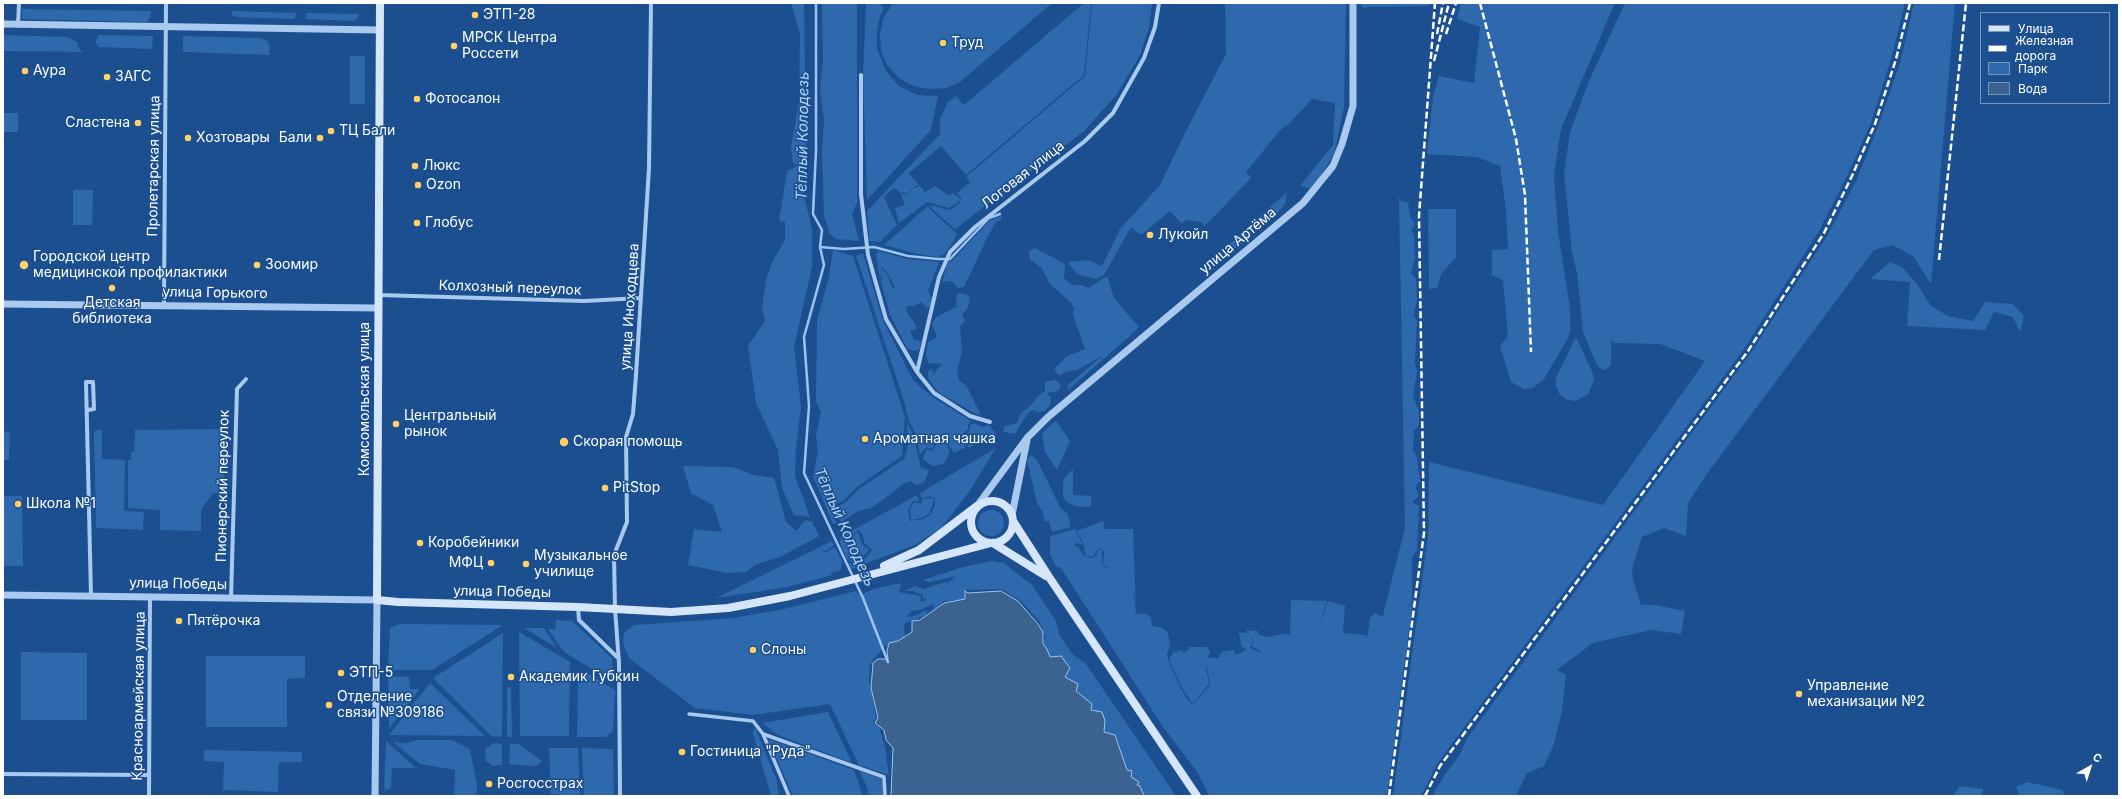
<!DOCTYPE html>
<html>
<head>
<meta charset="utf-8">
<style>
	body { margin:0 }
	#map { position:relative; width:2122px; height:799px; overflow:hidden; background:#1b4f8f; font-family:Inter,sans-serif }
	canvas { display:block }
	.frame { position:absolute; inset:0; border:4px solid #fff; pointer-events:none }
	.legend { position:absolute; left:1980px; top:12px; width:130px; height:92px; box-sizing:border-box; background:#1b4f8f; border:1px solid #7695bc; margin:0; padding:5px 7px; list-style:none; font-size:12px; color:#fff }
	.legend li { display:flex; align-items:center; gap:8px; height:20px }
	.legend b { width:20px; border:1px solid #7695bc }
	.north { position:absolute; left:2070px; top:747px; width:40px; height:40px; -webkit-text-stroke:3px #1b4f8f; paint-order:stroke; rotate:39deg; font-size:11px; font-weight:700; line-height:16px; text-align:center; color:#fff }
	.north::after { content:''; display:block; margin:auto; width:14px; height:18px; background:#fff; clip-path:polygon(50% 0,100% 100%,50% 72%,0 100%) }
</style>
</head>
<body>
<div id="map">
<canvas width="2122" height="799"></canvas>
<div class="frame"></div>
<ul class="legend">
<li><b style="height:5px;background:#d6e6fa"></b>Улица</li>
<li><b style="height:5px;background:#fff"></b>Железная дорога</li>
<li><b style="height:11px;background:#2e69ad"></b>Парк</li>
<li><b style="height:11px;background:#3c6290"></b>Вода</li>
</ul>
<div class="north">С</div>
</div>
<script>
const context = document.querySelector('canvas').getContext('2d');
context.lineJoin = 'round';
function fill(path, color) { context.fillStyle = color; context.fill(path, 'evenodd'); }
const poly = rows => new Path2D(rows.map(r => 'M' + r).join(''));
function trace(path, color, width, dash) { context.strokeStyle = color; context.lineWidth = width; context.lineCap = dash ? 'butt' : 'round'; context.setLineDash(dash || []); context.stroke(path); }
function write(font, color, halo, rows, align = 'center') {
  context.font = font + ' Inter,sans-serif'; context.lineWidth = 3; context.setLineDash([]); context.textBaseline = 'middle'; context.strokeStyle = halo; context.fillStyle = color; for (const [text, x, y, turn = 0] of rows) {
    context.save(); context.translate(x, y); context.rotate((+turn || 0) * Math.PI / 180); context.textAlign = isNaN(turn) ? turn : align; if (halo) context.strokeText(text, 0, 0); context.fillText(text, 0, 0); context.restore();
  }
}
fill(poly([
	[791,3,804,3,806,147,804,196,812,229,812,267,794,347,801,407,796,449,795,476,810,517,794,515,782,488,778,450,756,403,748,346,765,321,762,308,766,280,772,262,785,240,785,222,779,221,787,171,797,166,793,162,791,149,799,100,800,34],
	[822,3,857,3,857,203,852,214,859,241,836,239,830,234,824,216,822,153,824,120,820,90,823,62],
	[866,3,880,3,884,8,880,16,877,31,877,49,886,71,899,86,917,95,938,96,931,130,867,200,863,76],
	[893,3,1052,3,960,82,946,88,929,89,913,86,899,78,887,65,881,51,880,34,883,19],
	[1084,3,1091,3,1084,75,966,175,941,146,909,173,919,185,910,189,910,194,911,189,920,186,925,192,935,186,949,196,953,193,960,198,959,202,949,208,927,202,899,223,895,208,905,205,901,194,905,193,910,196,905,192,901,193,894,188,884,197,897,225,880,242,869,241,867,211,940,134,940,119,948,102,956,96,964,105],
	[1092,3,1152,3,1149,28,1140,55,1117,94,1084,131,955,229,933,210,930,205,950,210,960,203,961,198,957,193,970,182,966,177,1085,76],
	[1225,3,1346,3,1344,107,1334,154,1316,183,1309,188,1300,186,1333,145,1335,103,1312,99,1289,124,1282,128,1246,172,1251,178,1205,226,1201,222,1186,220,1182,224,1170,211,1141,235,1131,227,1104,275,1096,279,1077,274,1068,262,1088,260,1102,266,1120,229,1160,185,1186,131,1226,54],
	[1360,3,1429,3,1429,6,1366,7,1366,9,1363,8],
	[1461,3,1615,3,1561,129,1554,175,1558,232,1570,308,1570,331,1568,338,1544,379,1533,388,1524,389,1511,382,1500,346,1508,336,1503,280,1492,275,1492,250,1508,249,1506,210,1500,166,1477,157,1427,154,1433,96,1439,76,1474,83,1480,27,1457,19],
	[1625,3,1905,3,1892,56,1871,123,1847,176,1819,231,1744,349,1437,764,1421,796,1393,796,1428,536,1429,462,1603,505,1705,361,1660,344,1615,343,1611,340,1611,365,1605,370,1601,369,1597,365,1583,332,1577,273,1572,252,1564,174,1570,132,1589,81],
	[1914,3,1955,3,1931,284,1913,256,1892,245,1874,250,1709,471,1688,503,1686,536,1664,528,1642,537,1632,569,1633,580,1641,605,1655,605,1685,611,1681,634,1651,630,1593,643,1557,670,1566,675,1562,711,1554,744,1544,766,1527,773,1516,796,1432,796,1446,773,1459,756,1468,737,1750,354,1827,236,1856,181,1878,127,1900,63],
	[22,9,151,11,150,18,147,22,22,19],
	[232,11,296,13,295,19,236,17,232,15],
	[306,13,359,14,358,18,354,21,305,19],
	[3,35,68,37,77,42,79,49,83,52,3,51],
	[99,35,153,36,152,49,99,47,95,42],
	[183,36,259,38,266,40,269,44,270,55,183,52],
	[350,56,365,56,365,104,350,104],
	[3,113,18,113,18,132,3,132],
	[73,190,93,190,92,225,73,225],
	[1287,192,1285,204,1280,210,1230,253,1225,248],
	[1399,197,1401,201,1408,202,1410,216,1415,224,1411,230,1414,235,1415,259,1411,273,1416,279,1417,299,1414,316,1417,320,1415,363,1417,371,1413,396,1419,411,1419,425,1414,431,1413,450,1417,457,1420,481,1415,486,1419,496,1412,502,1419,506,1417,550,1412,557,1412,601,1406,609,1413,602,1387,796,1209,796,1198,773,1163,727,1061,568,1056,567,1050,554,1050,536,1075,529,1083,545,1076,543,1074,546,1078,547,1084,556,1093,558,1096,556,1098,550,1102,550,1102,564,1106,568,1110,566,1106,567,1103,564,1104,553,1103,550,1098,549,1093,557,1085,555,1084,545,1077,531,1103,521,1105,529,1133,529,1136,611,1134,592,1128,589,1133,592,1136,614,1146,614,1151,618,1152,626,1163,628,1168,633,1170,646,1167,654,1168,659,1181,689,1188,700,1193,705,1210,685,1207,667,1212,664,1206,667,1209,684,1193,704,1182,688,1169,659,1174,652,1182,650,1184,653,1189,649,1189,647,1207,647,1210,652,1208,658,1218,658,1222,652,1233,650,1236,655,1247,650,1241,646,1239,632,1248,633,1253,641,1250,647,1260,653,1261,651,1251,646,1254,641,1246,630,1258,631,1257,634,1267,637,1282,634,1290,635,1291,600,1327,601,1317,632,1328,601,1345,606,1343,633,1366,635,1367,639,1370,618,1375,613,1382,616,1382,619,1405,528],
	[928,206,931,210,957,234,951,245,945,246,951,245,944,254,938,257,917,254,884,245],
	[1428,209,1456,209,1456,257,1441,274,1437,288,1429,289],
	[1001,216,1002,219,995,223,986,240,964,287,958,288,952,281,942,282,948,262,952,261,990,220],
	[1035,248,1065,264,1064,278,1072,285,1081,285,1089,288,1107,276,1114,298,1139,327,1128,336,1139,328,1068,390,1068,385,1102,356,1077,370,1067,371,1059,376,1054,369,1067,356,1085,349,1073,315,1074,308,1070,302,1050,284,1042,268,1030,260,1029,251],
	[833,250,853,256,905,417,902,456,858,486,844,500,834,505,834,519,837,523,833,524,813,476,818,451,816,435,821,412,816,402,817,320,829,277],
	[879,251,907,259,939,262,928,291,932,300,930,306,927,308,921,302,915,306,907,306,906,311,916,325,916,329,910,331,914,340,921,341,920,349,914,351,907,348,890,315,881,282,882,269,887,274,892,287,896,290,888,274,882,267,880,280,876,254],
	[863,253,883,321,913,380,931,396,971,421,968,425,968,430,963,433,961,438,966,447,954,453,947,442,936,440,932,449,926,447,920,455,916,435,909,421,903,398,856,256],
	[1890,262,1902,267,1917,284,1931,306,1948,316,1973,321,1985,302,2013,304,2024,316,2020,332,2013,317,1994,312,1985,330,1907,326,1910,282,1870,279],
	[957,293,969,295,970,300,967,309,962,314,965,321,960,326,962,350,957,372,959,381,966,385,981,415,974,413,938,392,928,378,928,371,932,369,934,374,937,369,943,364,928,363,926,354,928,342,937,337,932,324,936,317,956,307],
	[1576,337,1593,374,1594,380,1588,394,1576,401,1568,400,1560,395,1556,386,1556,378],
	[1056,380,1061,386,1058,391,1047,393,1051,398,1050,405,1045,411,1039,412,1033,410,1027,414,1015,434,1003,432,1005,426,1017,423,1021,413,1031,405,1039,395,1045,391,1045,382],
	[1056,421,1070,441,1057,470,1045,452,1042,433],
	[907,422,913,435,921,468,929,470,924,483,915,485,911,481,905,483,872,508,858,511,842,522,837,518,837,506,845,503,859,489,905,458,908,444],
	[974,423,982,427,989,425,996,434,992,439,980,439,973,446,969,448,963,438,969,432,970,425],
	[224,429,224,493,213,493,201,510,201,531,160,530,160,510,128,508,128,460,131,460,131,452,134,452,135,430],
	[96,430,102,430,102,459,125,460,124,511,144,512,143,530,96,528,94,433],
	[3,431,10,432,9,460,3,460],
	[937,442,946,444,950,451,944,464,932,466,923,459,926,449,933,451],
	[996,448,969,492,941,528,915,545,851,569,848,562,853,565,865,559,872,550,864,543,863,536,859,530,849,538,844,535,917,495,919,501,913,501,908,509,910,521,924,519,931,514,935,505,935,498,929,496,922,499,920,493],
	[1031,455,1037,460,1061,509,1068,514,1071,527,1052,532,1049,521,1045,522,1042,511,1037,503,1027,460],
	[683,466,733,467,754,475,774,478,786,522,796,531,805,520,812,522,819,536,780,557,757,564,746,572,727,573,688,565,694,529,722,532,713,505,691,493],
	[1073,469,1073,495,1091,496,1091,507,1075,506,1067,502,1063,496,1063,482,1066,476],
	[3,496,22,496,23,566,3,566],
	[929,498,934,499,930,513,922,518,911,520,910,509,914,502,921,504,922,500],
	'978 523a13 13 0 1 1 26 0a13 13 0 1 1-26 0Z',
	[858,532,862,544,869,550,863,557,853,563,847,559,840,543,841,536,851,541,852,537],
	[832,541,834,545,826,551,820,552,826,552,835,547,842,561,841,570,831,573,832,575,788,587,716,598],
	[992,561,1004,563,1032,585,1056,621,1059,634,1073,655,1086,664,1176,796,1144,796,1140,786,1137,785,1127,770,1115,735,1104,732,1105,721,1091,710,1087,700,1076,691,1065,677,1067,665,1061,657,1050,657,1047,649,1043,644,1046,637,1039,621,1020,600,1001,589,965,590,964,598,961,600,944,601,933,610,934,604,920,610,912,611,906,617,914,616,927,610,926,615,904,624,905,636,889,646,885,646,873,660,870,665,869,679,876,718,873,723,879,727,885,747,889,775,859,765,830,704,753,715,695,708,629,658,623,643,624,633,634,625,733,618,784,609,856,591,860,595,873,589,901,583,899,592,921,596,920,602,925,601,926,598,923,599,923,595,913,591,904,591,915,586,924,589,949,581,941,589,956,576,929,582,923,580,963,567],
	[556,620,572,621,612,658,613,682,564,652,548,629,555,629],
	[400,624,503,625,432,670,388,670,390,628],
	[524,628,544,628,557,648],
	[519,632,570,662,569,736,520,736],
	[503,633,502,737,491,736,433,678],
	[21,652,87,653,87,720,21,720],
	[206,656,305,656,305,678,287,679,287,727,206,727],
	[587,673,615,690,613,731,606,737,577,737,578,675,586,676],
	[388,676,409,677,410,689,420,689,389,729],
	[430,683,485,736,389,735],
	[507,687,511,687,512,737,507,737],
	[828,712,852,763,778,735,762,723],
	[755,727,777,781,779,796,771,796,753,733],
	[768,739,854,770,863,796,793,796],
	[417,740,452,740,470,749,477,786,476,796,454,796,455,770,420,764,393,742,406,743],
	[386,741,416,768,392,768,391,788,387,790,384,788],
	[494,743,502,744,502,765,493,766,486,761,485,749],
	[510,744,519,744,542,761,538,765,532,766,509,764],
	[549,748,578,748,580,796,551,794],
	[582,748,613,749,614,796,584,796],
	[204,750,302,752,302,762,279,762,278,792,223,790,224,762,204,761],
	[859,770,883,779,883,796,868,796,867,787],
	[2027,782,2063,790,2064,796,2020,796,2016,787],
	[1960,786,1983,789,1982,796,1953,796]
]), '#2e69ad');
const water = poly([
	[965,591,968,593,1001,591,1018,601,1038,624,1043,632,1043,644,1047,649,1050,657,1061,656,1070,668,1065,677,1078,684,1076,691,1092,704,1091,710,1102,712,1105,721,1104,732,1115,735,1127,770,1132,771,1131,777,1139,782,1137,785,1140,786,1144,796,891,796,893,748,886,740,884,730,875,723,878,718,871,688,873,663,878,659,888,659,887,651,889,643,898,641,912,632,912,621,920,620,944,603,965,599,965,591]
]);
fill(water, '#3c6290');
trace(water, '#9cc4f0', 1);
trace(poly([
	[816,3,816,150,813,214,822,230,820,247,824,265,804,337,809,406,804,473,863,598,888,662],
	[820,247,844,249,874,247,908,256,938,259,950,259,989,218,1000,214]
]), '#9cc4f0', 2.5);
trace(poly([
	[689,714,753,721,763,734,789,796],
	[763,734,884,777,885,796]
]), '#a9c9ee', 3.5);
trace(poly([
	[18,25,19,3],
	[861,75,861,194,868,255,886,319,917,372,934,393,970,416,990,422],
	[379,295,584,301,641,298],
	[164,305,166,3],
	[917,372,939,277,950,252,975,227,1085,141,1113,113,1144,58,1155,27,1159,3],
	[88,410,94,409,93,382,86,382,91,596],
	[231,598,237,389,246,379],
	[578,607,579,620,617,657],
	[3,774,149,775],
	[149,796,150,597],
	[620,796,619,663,615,609,614,555,627,522,626,437,633,414,636,375,649,168,651,3]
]), '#a9c9ee', 4);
trace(poly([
	[3,24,380,30],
	[3,304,378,308],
	[977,506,1027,438,1048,417,1303,203,1333,166,1342,144,1353,106,1353,3],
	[1012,515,1027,440],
	[3,595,377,600,375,796]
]), '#a9c9ee', 7);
trace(poly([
	[380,3,377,600,398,602,578,607,671,612,728,608,790,596,991,543],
	'971 522a21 21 0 1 1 42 0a21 21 0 1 1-42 0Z',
	[1013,521,1049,577,1197,796],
	[993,543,1046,576],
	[884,566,919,550,977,506]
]), '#d6e6fa', 8);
trace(poly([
	[1480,3,1516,139,1525,195,1531,352],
	[1437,34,1443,3],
	[1446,34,1456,3],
	[1434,61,1449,3],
	[1939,260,1966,3],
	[1389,796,1424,533,1419,216,1435,3],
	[1425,796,1440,766,1748,351,1824,233,1851,178,1875,124,1896,59,1910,3]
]), '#fff', 2.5, [7, 3]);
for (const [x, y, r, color] of [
	[475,15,4,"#ffd166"],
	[943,43,4,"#ffd166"],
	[454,46,4,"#ffd166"],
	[25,71,4,"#ffd166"],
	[107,77,4,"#ffd166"],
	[417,99,4,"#ffd166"],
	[138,123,4,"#ffd166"],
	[331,131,4,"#ffd166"],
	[188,138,4,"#ffd166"],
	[320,138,4,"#ffd166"],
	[415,166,4,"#ffd166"],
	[418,185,4,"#ffd166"],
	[417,223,4,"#ffd166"],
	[1150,235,4,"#ffd166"],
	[24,265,5,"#ffd166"],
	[257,265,4,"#ffd166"],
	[112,288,4,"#ffd166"],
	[396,424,4,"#ffd166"],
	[865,439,4,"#ffd166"],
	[564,442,5,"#ffd166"],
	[605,488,4,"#ffd166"],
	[18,504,4,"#ffd166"],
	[420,543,4,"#ffd166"],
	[491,563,4,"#ffd166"],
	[526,564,4,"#ffd166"],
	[179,621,4,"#ffd166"],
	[753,650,4,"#ffd166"],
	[341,673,4,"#ffd166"],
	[511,677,4,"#ffd166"],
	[1799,694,4,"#ffd166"],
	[329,705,4,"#ffd166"],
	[682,752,4,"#ffd166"],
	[489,784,4,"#ffd166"]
]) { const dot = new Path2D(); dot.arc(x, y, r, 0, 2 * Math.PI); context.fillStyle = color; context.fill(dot); trace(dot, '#1b4f8f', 1.5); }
write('14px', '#fff', '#1b4f8f', [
	["ЭТП-28",483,15],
	["МРСК Центра",462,38],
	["Россети",462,54],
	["Труд",951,43],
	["Аура",33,71],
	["ЗАГС",115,77],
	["Фотосалон",425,99],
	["Сластена",130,123,"right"],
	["ТЦ Бали",339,131],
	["Хозтовары",196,138],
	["Бали",312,138,"right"],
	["Люкс",423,166],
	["Ozon",426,185],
	["Глобус",425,223],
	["Лукойл",1158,235],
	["Городской центр",33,257],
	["медицинской профилактики",33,273],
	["Зоомир",265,265],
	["Детская",112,303,"center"],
	["библиотека",112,319,"center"],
	["Центральный",404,416],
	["рынок",404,432],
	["Ароматная чашка",873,439],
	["Скорая помощь",573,442],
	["PitStop",613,488],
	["Школа №1",26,504],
	["Коробейники",428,543],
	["Музыкальное",534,556],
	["училище",534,572],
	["МФЦ",483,563,"right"],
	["Пятёрочка",187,621],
	["Слоны",761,650],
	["ЭТП-5",349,673],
	["Академик Губкин",519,677],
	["Управление",1807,686],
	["механизации №2",1807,702],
	["Отделение",337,697],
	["связи №309186",337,713],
	["Гостиница \"Руда\"",690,752],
	["Росгосстрах",497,784]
], 'left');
write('14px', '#fff', '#1b4f8f', [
	["Пролетарская улица",154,166,-89],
	["Логовая улица",1023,175,-38],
	["улица Артёма",1238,241,-40],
	["Колхозный переулок",510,288,2],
	["улица Горького",215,293,1],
	["улица Иноходцева",630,307,-86],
	["Комсомольская улица",365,399,-90],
	["Пионерский переулок",223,486,-89],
	["улица Победы",178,584,1],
	["улица Победы",502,592,1],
	["Красноармейская улица",139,696,-89]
]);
write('italic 15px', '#b5d3f5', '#1b4f8f', [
	["Тёплый Колодезь",803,136,-89],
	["Тёплый Колодезь",844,527,66]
]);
</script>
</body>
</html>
